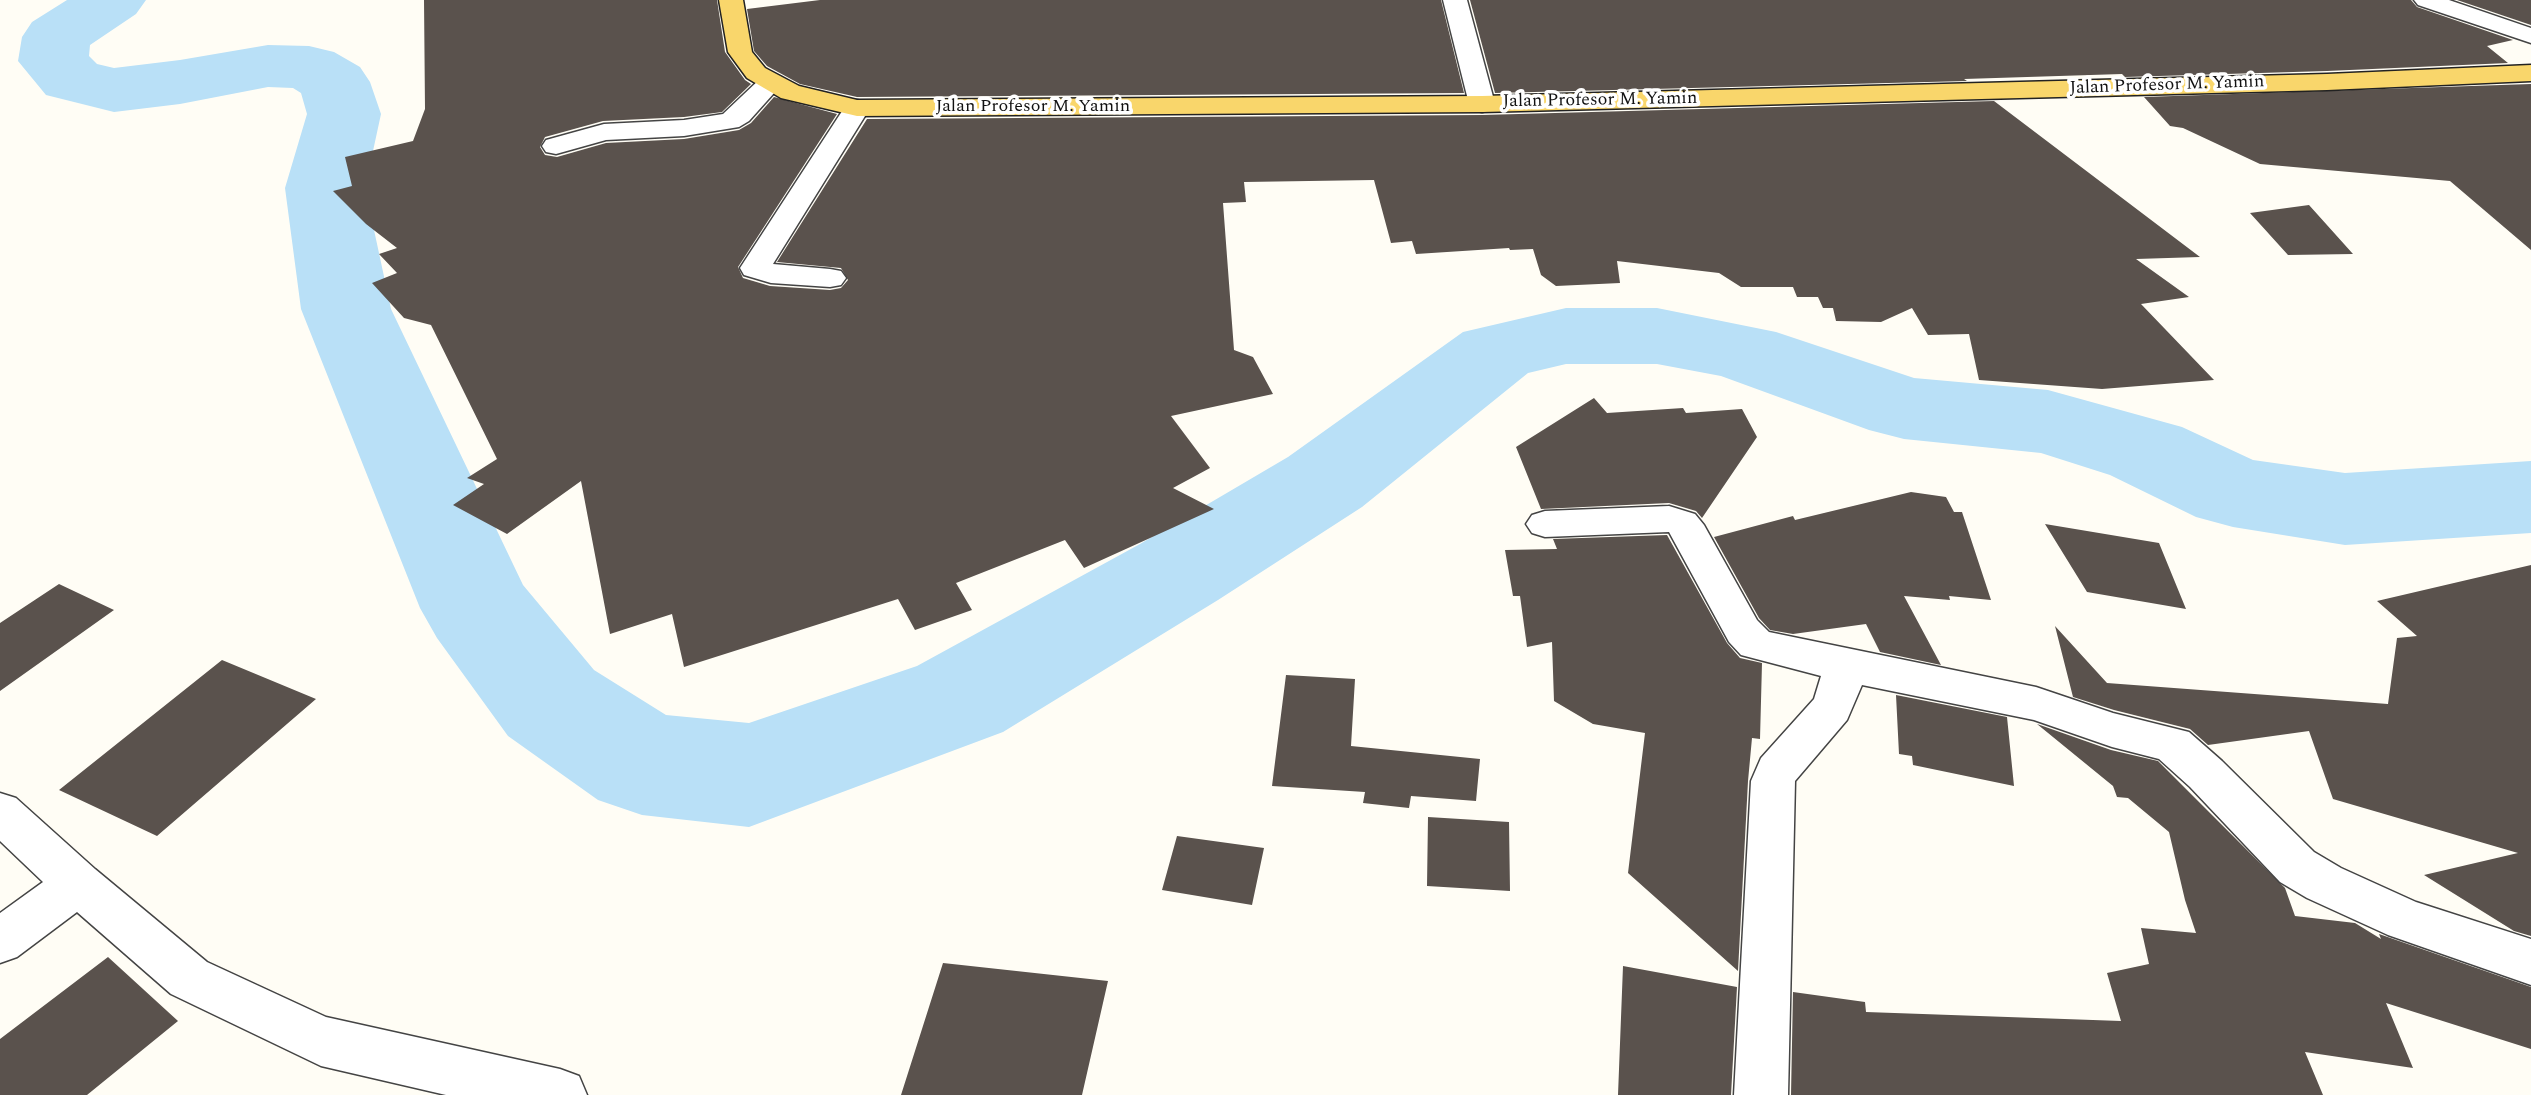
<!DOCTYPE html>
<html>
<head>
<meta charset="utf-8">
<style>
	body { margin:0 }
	canvas { display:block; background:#fffdf5 }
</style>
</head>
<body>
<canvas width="2531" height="1095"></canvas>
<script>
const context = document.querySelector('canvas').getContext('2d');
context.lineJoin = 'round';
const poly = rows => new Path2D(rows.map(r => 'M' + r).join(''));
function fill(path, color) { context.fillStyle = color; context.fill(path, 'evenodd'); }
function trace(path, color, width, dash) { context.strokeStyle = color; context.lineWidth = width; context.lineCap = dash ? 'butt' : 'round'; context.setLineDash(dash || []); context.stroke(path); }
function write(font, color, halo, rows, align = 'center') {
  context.font = font + ' Spectral,serif'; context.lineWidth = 7; context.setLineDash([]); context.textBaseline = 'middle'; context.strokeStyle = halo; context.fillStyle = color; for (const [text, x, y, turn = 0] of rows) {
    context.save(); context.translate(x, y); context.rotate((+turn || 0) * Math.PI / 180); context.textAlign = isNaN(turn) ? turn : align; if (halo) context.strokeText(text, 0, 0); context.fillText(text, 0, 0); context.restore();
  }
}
fill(poly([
	[67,0,146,0,136,14,90,45,89,56,97,64,114,68,180,60,268,45,309,46,334,52,360,67,370,82,381,114,365,188,391,309,523,585,594,670,666,715,749,723,917,666,1140,544,1288,457,1463,332,1566,308,1657,308,1776,332,1914,378,2048,390,2182,427,2253,460,2345,473,2531,461,2531,533,2345,545,2233,527,2196,517,2110,475,2041,453,1904,439,1869,430,1721,376,1657,364,1566,364,1528,373,1362,507,1218,600,1003,732,749,827,642,815,598,800,508,736,437,638,420,608,301,309,285,188,307,114,301,93,293,88,268,87,180,104,114,112,46,95,18,61,22,37,32,22,67,0]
]), '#b9e0f7');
fill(poly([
	[424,0,717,0,725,52,745,80,751,84,722,112,684,117,603,121,545,137,540,147,545,155,557,157,606,143,684,139,739,130,751,123,774,97,837,114,738,267,743,278,770,286,830,290,841,288,848,280,841,268,777,262,867,119,1482,115,1994,101,2200,257,2136,259,2189,297,2141,304,2214,380,2102,389,1979,380,1969,334,1928,335,1912,308,1881,322,1836,321,1833,308,1823,308,1818,297,1797,297,1793,287,1741,287,1719,273,1617,261,1620,283,1556,286,1541,275,1533,249,1510,250,1509,248,1416,254,1412,241,1391,243,1374,180,1244,182,1246,202,1223,203,1234,350,1253,357,1273,394,1171,416,1210,468,1173,488,1214,509,1084,568,1065,540,956,583,972,610,915,630,898,599,684,667,672,614,610,634,581,481,507,534,453,505,484,484,467,478,497,459,431,325,404,318,372,283,397,273,379,254,397,248,366,224,333,191,352,186,345,157,413,141,425,109],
	[820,0,1441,0,1464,93,857,97,800,84,767,66,754,51,747,9],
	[1470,0,2411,0,2417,7,2513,40,2487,46,2508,63,2327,71,2125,77,2122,74,1964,79,1967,81,1495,93],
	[2457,0,2531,0,2531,25],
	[2531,84,2531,250,2450,181,2260,164,2183,128,2170,126,2144,97],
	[2309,205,2353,254,2288,255,2250,213],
	[1594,398,1607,413,1683,408,1686,413,1742,409,1757,437,1702,518,1696,511,1669,503,1541,509,1516,447],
	[1911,492,1946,497,1954,512,1962,512,1991,600,1949,596,1950,600,1904,596,1941,665,1880,652,1866,624,1793,634,1770,630,1759,618,1714,537,1793,516,1795,520],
	[2045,524,2159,543,2186,609,2087,592],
	[1667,535,1727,643,1740,658,1762,663,1760,739,1752,738,1748,781,1738,971,1628,873,1645,733,1593,724,1554,701,1552,642,1527,647,1520,596,1513,596,1505,550,1557,549,1553,539],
	[2531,565,2531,936,2514,931,2424,875,2518,853,2333,799,2309,731,2208,745,2190,729,2114,710,2073,697,2055,626,2107,683,2388,704,2397,638,2417,636,2377,601],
	[59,584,114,610,0,691,0,623],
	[222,660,316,699,157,836,59,790],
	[1286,675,1355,679,1351,746,1480,759,1476,801,1411,796,1409,808,1363,803,1365,792,1272,786],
	[1896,695,2007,717,2014,786,1913,765,1912,756,1899,754],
	[2037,724,2111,750,2158,761,2285,888,2295,916,2355,923,2381,939,2379,934,2531,987,2531,1049,2386,1003,2413,1068,2305,1052,2323,1095,1791,1095,1793,992,1865,1002,1866,1012,2121,1021,2107,973,2149,964,2141,928,2196,933,2185,900,2169,832,2128,798,2117,797,2113,786],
	[1428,817,1509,822,1510,891,1427,886],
	[1177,836,1264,848,1252,905,1162,890],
	[108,957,178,1021,87,1095,0,1095,0,1039],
	[943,963,1108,981,1082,1095,901,1095],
	[1623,966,1737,987,1731,1095,1618,1095]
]), '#5a524d');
const minor = poly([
	[1443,0,1467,0,1495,104,1491,110,1482,112,1473,110,1469,104,1443,0],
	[2414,0,2449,0,2531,28,2531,43,2418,5,2414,0],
	[770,75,779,78,783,83,749,121,739,127,684,136,606,140,556,154,546,152,542,146,546,140,604,124,684,120,723,114,761,78,770,75],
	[857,100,866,102,870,108,773,264,830,269,841,271,846,278,841,285,830,287,771,283,744,275,740,268,848,102,857,100],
	[1669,506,1695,514,1704,525,1757,620,1769,632,2036,687,2113,713,2189,732,2222,761,2314,852,2341,868,2416,902,2531,939,2531,985,2388,935,2307,898,2280,882,2190,787,2159,759,2112,747,2034,720,1862,685,1847,720,1795,781,1788,1095,1734,1095,1751,781,1761,758,1814,699,1821,676,1741,655,1729,642,1669,532,1545,537,1532,533,1526,524,1532,515,1545,511,1669,506],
	[0,793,16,798,95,869,207,962,326,1017,560,1069,579,1076,587,1095,446,1095,321,1066,171,994,77,912,17,957,0,963,0,913,43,882,0,841,0,793]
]);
const major = poly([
	[719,0,743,0,752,52,765,68,799,86,857,100,1482,96,2327,74,2531,65,2531,81,2327,90,1482,112,857,116,781,98,747,78,728,52,719,0]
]);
trace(minor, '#444', 3);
trace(major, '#222', 3);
fill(minor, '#fff');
fill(major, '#f9d66b');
write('18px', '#111', '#fff', [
	["Jalan Profesor M. Yamin",2167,86,-2],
	["Jalan Profesor M. Yamin",1600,101,-1],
	["Jalan Profesor M. Yamin",1033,107]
]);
</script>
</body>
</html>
